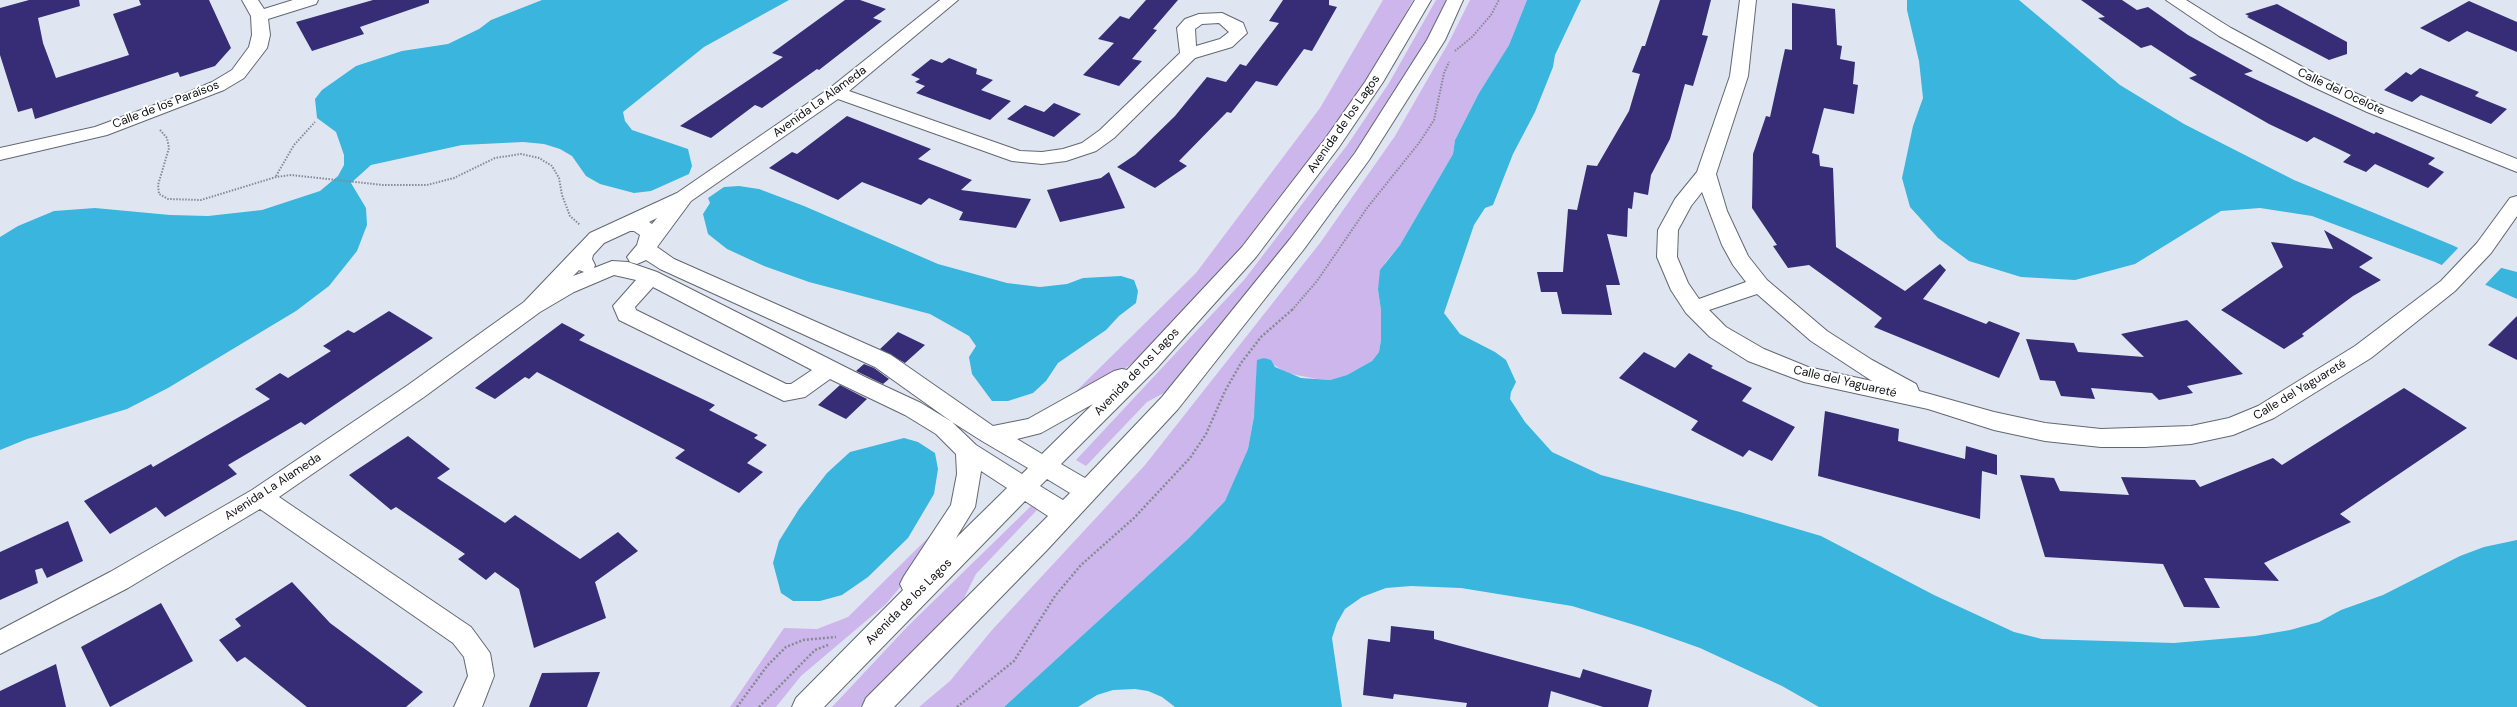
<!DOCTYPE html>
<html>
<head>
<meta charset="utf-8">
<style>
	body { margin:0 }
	canvas { display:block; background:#e0e6f1 }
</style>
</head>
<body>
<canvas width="2517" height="707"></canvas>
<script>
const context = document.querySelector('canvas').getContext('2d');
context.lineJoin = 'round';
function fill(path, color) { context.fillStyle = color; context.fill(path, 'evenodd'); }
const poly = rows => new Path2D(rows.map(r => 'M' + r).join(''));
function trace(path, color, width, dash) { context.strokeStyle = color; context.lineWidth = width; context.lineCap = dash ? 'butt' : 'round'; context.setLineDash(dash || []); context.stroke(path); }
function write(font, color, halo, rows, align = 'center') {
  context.font = font + ' "DM Sans",sans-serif'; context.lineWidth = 4; context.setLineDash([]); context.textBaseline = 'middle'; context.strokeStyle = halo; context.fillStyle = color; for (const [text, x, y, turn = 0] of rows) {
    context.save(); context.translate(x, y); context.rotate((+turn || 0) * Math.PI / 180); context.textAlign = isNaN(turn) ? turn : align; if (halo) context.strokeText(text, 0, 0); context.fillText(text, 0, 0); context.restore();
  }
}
fill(poly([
	[1383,0,1413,0,1390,42,1334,131,1211,285,1152,349,1103,384,1064,403,1196,273,1320,108],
	[1436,0,1449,0,1400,87,1326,196,1173,388,1147,402,1086,466,1076,460,1244,280,1348,144,1389,83],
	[1470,0,1527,0,1509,45,1479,93,1455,140,1453,154,1400,245,1385,263,1378,290,1381,310,1381,340,1379,352,1372,361,1347,375,1330,380,1317,379,1286,373,1264,358,1248,449,1233,484,1225,501,1188,539,1004,707,919,707,950,681,992,630,1145,465,1320,243,1395,136,1449,42],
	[1031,506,1037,510,976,574,960,606,860,707,832,707,908,626],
	[947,519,907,579,886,604,801,676,776,707,730,707,784,628,817,629,848,617]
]), '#ccb6ec');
fill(poly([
	[542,0,789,0,704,47,623,112,625,121,632,130,688,149,692,166,689,174,651,191,634,193,600,184,586,176,572,156,560,149,544,144,523,142,462,145,371,165,351,183,366,208,367,225,357,251,329,286,296,311,168,388,127,409,27,439,0,450,0,237,18,226,54,211,95,208,170,215,208,216,262,210,320,191,338,176,344,165,344,155,336,132,317,118,315,99,322,90,356,66,402,51,448,44,479,29,491,20],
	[1527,0,1581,0,1555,55,1553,67,1535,112,1513,154,1493,205,1485,208,1474,225,1444,313,1460,334,1495,352,1506,360,1516,382,1511,392,1510,399,1525,422,1552,452,1601,475,1740,512,1821,536,1934,595,2014,632,2042,639,2174,643,2255,636,2290,630,2319,622,2341,610,2383,595,2460,556,2484,547,2517,540,2517,707,1819,707,1782,686,1700,648,1641,627,1572,606,1461,588,1411,586,1386,588,1362,597,1345,609,1337,623,1332,638,1342,707,1175,707,1162,697,1148,691,1135,689,1113,690,1097,695,1078,707,1004,707,1188,539,1225,501,1248,449,1254,416,1257,360,1264,358,1271,360,1275,367,1301,378,1330,380,1347,375,1372,361,1379,352,1381,340,1381,310,1378,290,1380,270,1400,245,1453,154,1455,140,1479,93,1509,45],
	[1907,0,2019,0,2120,85,2184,124,2294,180,2452,245,2498,267,2517,272,2517,299,2435,262,2312,216,2260,208,2221,211,2135,264,2075,280,2021,277,1969,261,1938,238,1910,207,1902,178,1913,126,1923,98,1919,61,1907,10],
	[739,186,759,189,804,206,938,264,1007,283,1040,287,1067,284,1083,278,1121,276,1134,280,1138,291,1136,303,1119,316,1106,330,1058,363,1046,381,1033,393,1008,401,992,401,972,374,969,357,976,346,969,336,930,314,809,282,764,266,727,249,708,234,703,214,710,203,708,198,724,187],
	[904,438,918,442,935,453,938,469,934,494,908,538,868,577,842,595,820,601,793,601,781,593,773,563,779,541,799,509,827,473,850,452]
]), '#39b5de');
fill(poly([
	[2460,246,2499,265,2503,266,2483,287,2440,267]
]), '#e0e6f1');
fill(poly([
	[29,0,79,0,80,6,38,18,43,43,56,78,129,55,113,14,141,5,139,0,209,0,231,48,215,66,180,77,178,72,35,119,32,108,18,112,0,55,0,8],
	[373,0,429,0,429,3,360,27,364,34,312,51,296,22],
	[845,0,860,0,886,9,873,18,882,21,819,70,817,69,762,108,755,105,711,138,680,126,783,57,772,53],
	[1146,0,1178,0,1153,29,1157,30,1132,59,1142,61,1119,86,1083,75,1114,43,1098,39,1120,16,1129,19],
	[1283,0,1329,0,1329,5,1337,7,1312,51,1304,49,1277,86,1256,81,1231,113,1227,112,1179,161,1187,166,1155,188,1117,167,1135,155,1175,116,1207,77,1226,82,1240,64,1246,66,1279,23,1269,21],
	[1660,0,1711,0,1702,35,1708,36,1693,86,1685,84,1670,139,1651,175,1648,195,1634,192,1632,209,1628,208,1627,237,1607,234,1620,285,1606,285,1612,315,1562,314,1557,292,1541,292,1537,272,1563,272,1568,209,1577,210,1587,165,1597,166,1629,111,1640,74,1632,72,1642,46,1645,46],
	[2081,0,2122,0,2137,10,2148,7,2188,35,2253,71,2244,74,2374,134,2376,132,2435,158,2428,164,2444,172,2428,188,2375,164,2366,172,2343,162,2351,155,2314,137,2307,142,2269,124,2189,78,2197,75,2151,45,2141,48,2098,18,2105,17],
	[2469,1,2517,22,2517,52,2467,31,2449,42,2420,28],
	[1792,3,1835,9,1837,45,1842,46,1840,59,1855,62,1853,84,1858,85,1854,114,1824,108,1812,153,1819,155,1820,166,1833,168,1836,247,1905,291,1940,264,1946,270,1923,299,1986,324,1989,321,2020,333,1999,378,1874,327,1882,318,1809,265,1788,268,1773,246,1777,245,1752,208,1753,154,1766,116,1770,117,1785,49,1792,50],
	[2277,4,2347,42,2347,54,2329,60,2247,17,2249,16,2245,14],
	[949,58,977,69,976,74,993,80,981,90,1011,101,990,120,916,93,925,86,915,82,920,79,911,75,931,59,942,63],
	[2420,68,2479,92,2475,96,2507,109,2491,124,2421,95,2412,102,2384,90,2406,72,2411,75],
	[1054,103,1081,114,1054,137,1007,119,1025,105,1044,112],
	[847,116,931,149,918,159,972,180,961,190,1031,199,1016,228,959,220,963,212,929,198,921,205,862,182,838,200,769,168,792,152,797,154],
	[1109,172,1125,208,1060,222,1047,190,1101,178],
	[2324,230,2373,258,2359,267,2381,280,2353,296,2302,334,2304,336,2284,349,2221,310,2283,267,2271,242,2333,249],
	[389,311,433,338,305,425,301,422,228,465,237,474,165,517,156,507,110,534,84,501,151,464,153,467,270,399,255,389,280,373,288,378,331,351,323,346,348,330,354,333],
	[2517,316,2517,360,2488,345],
	[2187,320,2243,374,2187,386,2193,393,2159,400,2152,393,2091,388,2095,399,2061,396,2055,381,2040,380,2026,339,2074,343,2078,352,2144,357,2121,334],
	[562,323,585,335,579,340,715,405,709,410,758,435,754,438,767,445,747,463,763,472,739,493,675,458,685,450,537,372,529,379,525,377,495,399,475,388],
	[898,332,925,345,905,363,880,349],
	[1644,352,1675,368,1689,353,1713,366,1711,368,1752,388,1742,401,1795,427,1772,461,1749,450,1743,457,1691,430,1698,421,1619,378],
	[864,364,874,368,889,379,883,384,856,371],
	[840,385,867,399,846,419,818,405],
	[2404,388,2467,428,2340,514,2351,522,2264,563,2279,581,2204,578,2220,608,2184,607,2163,564,2045,557,2020,475,2054,478,2060,491,2129,495,2121,477,2195,480,2200,487,2273,458,2282,465],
	[1825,411,1899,429,1898,441,1965,459,1966,446,1997,455,1997,475,1982,471,1980,519,1818,476],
	[408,436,450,469,437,478,505,523,515,515,580,559,618,532,638,551,595,582,606,618,534,648,519,589,495,572,486,580,458,559,465,554,396,507,391,510,349,475],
	[68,521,83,561,47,578,42,568,35,570,38,583,0,600,0,552],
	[292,582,330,623,423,692,406,707,307,707,245,657,237,662,219,640,241,626,235,619],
	[161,603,193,661,110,707,81,647],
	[1391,626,1434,631,1434,639,1580,678,1583,669,1652,690,1648,707,1603,707,1551,691,1548,707,1466,707,1467,703,1394,694,1393,699,1363,695,1368,639,1390,642],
	[56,664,66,707,0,707,0,691],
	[600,672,587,707,529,707,542,673]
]), '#362d76');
const minor = poly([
	[242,0,258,0,264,9,293,0,318,0,316,4,268,19,270,35,267,48,244,78,224,90,107,135,0,160,0,148,95,127,184,94,212,82,232,70,249,47,252,35,251,16,242,0],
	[940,0,958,0,849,91,1020,151,1042,152,1063,149,1082,143,1100,130,1180,53,1177,28,1185,19,1199,14,1222,13,1243,23,1247,33,1232,47,1195,58,1114,138,1096,151,1066,161,1042,164,1012,161,838,99,691,201,657,247,674,259,891,355,993,426,1028,419,1114,371,1122,369,1127,370,1242,247,1325,139,1365,82,1415,0,1431,0,1383,82,1339,147,1256,257,1156,369,1061,464,1085,478,1162,397,1290,239,1355,153,1427,40,1447,0,1463,0,1445,40,1369,160,1304,249,1178,409,1047,550,894,707,862,707,866,698,1048,516,1025,501,824,707,792,707,796,698,903,590,900,584,904,576,951,505,957,474,956,454,936,434,905,415,830,379,805,397,784,401,619,320,613,306,636,280,614,275,574,292,540,312,424,397,279,497,471,627,490,653,494,676,482,707,454,707,468,676,464,657,453,643,260,509,128,588,0,654,0,630,110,572,252,490,408,385,524,302,590,233,677,193,830,88,940,0],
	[1219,23,1229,32,1220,39,1196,46,1195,29,1202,24,1219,23],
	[657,218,652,224,649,222,657,218],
	[630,231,634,231,640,235,637,245,627,257,630,262,637,264,646,260,660,269,875,367,952,422,921,403,865,377,657,272,628,262,612,261,594,268,595,265,592,259,593,255,604,243,630,231],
	[579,270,584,272,573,276,579,270],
	[653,287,812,370,791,384,786,384,636,310,635,307,653,287],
	[1093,404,1042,454,1017,439,1041,433,1093,404],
	[952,422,982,441,1028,468,1022,474,976,445,952,422],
	[981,471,1007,488,956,538,975,507,981,471],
	[1047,479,1070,493,1063,500,1040,486,1047,479],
	[1740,0,1756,0,1748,76,1716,174,1727,211,1748,256,1767,280,1827,331,1872,360,1916,384,1919,391,1994,412,2045,423,2101,429,2191,426,2229,418,2258,406,2355,346,2441,281,2477,243,2510,198,2517,196,2517,216,2491,253,2455,291,2371,358,2274,418,2233,435,2191,444,2145,447,2101,447,2045,441,1994,430,1928,409,1804,382,1748,361,1710,337,1686,313,1671,290,1657,257,1658,230,1675,199,1697,172,1730,76,1740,0],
	[1702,192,1722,245,1733,265,1746,282,1699,299,1688,283,1677,257,1678,230,1691,206,1702,192],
	[1757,294,1811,341,1872,381,1808,367,1764,349,1726,327,1709,310,1757,294],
	[2166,0,2186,0,2231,28,2321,77,2379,104,2517,159,2517,172,2367,112,2309,85,2219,36,2166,0]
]);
trace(minor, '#626771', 2);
trace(poly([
	[1455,51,1472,37,1491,15,1499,0],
	[160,130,167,138,169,148,158,185,159,194,168,199,201,200,276,177,291,175,383,185,427,185,454,178,495,158,521,154,539,158,552,166,559,178,562,195,570,216,580,225],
	[276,176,294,145,315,122],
	[1292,310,1317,281,1367,208,1419,143,1434,120,1444,73,1449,62]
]), '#868a92', 2, [1.5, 1.5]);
trace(poly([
	[737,707,767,666,786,647,803,640,836,637],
	[759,707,815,650,828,645],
	[957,707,1014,661,1055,596,1081,565,1134,518,1190,458,1206,434,1225,391,1241,363,1261,337,1293,309]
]), '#868a92', 2.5, [2, 2]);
fill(minor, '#fff');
write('12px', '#0d0f13', '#fff', [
	["Calle del Ocelote",2341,92,25],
	["Avenida La Alameda",820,102,-36],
	["Calle de los Paraísos",166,105,-21],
	["Avenida de los Lagos",1344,124,-55],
	["Avenida de los Lagos",1137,372,-46],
	["Calle del Yaguareté",1845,382,13],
	["Calle del Yaguareté",2300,390,-31],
	["Avenida La Alameda",273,487,-33],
	["Avenida de los Lagos",909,602,-45]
]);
</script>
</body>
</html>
